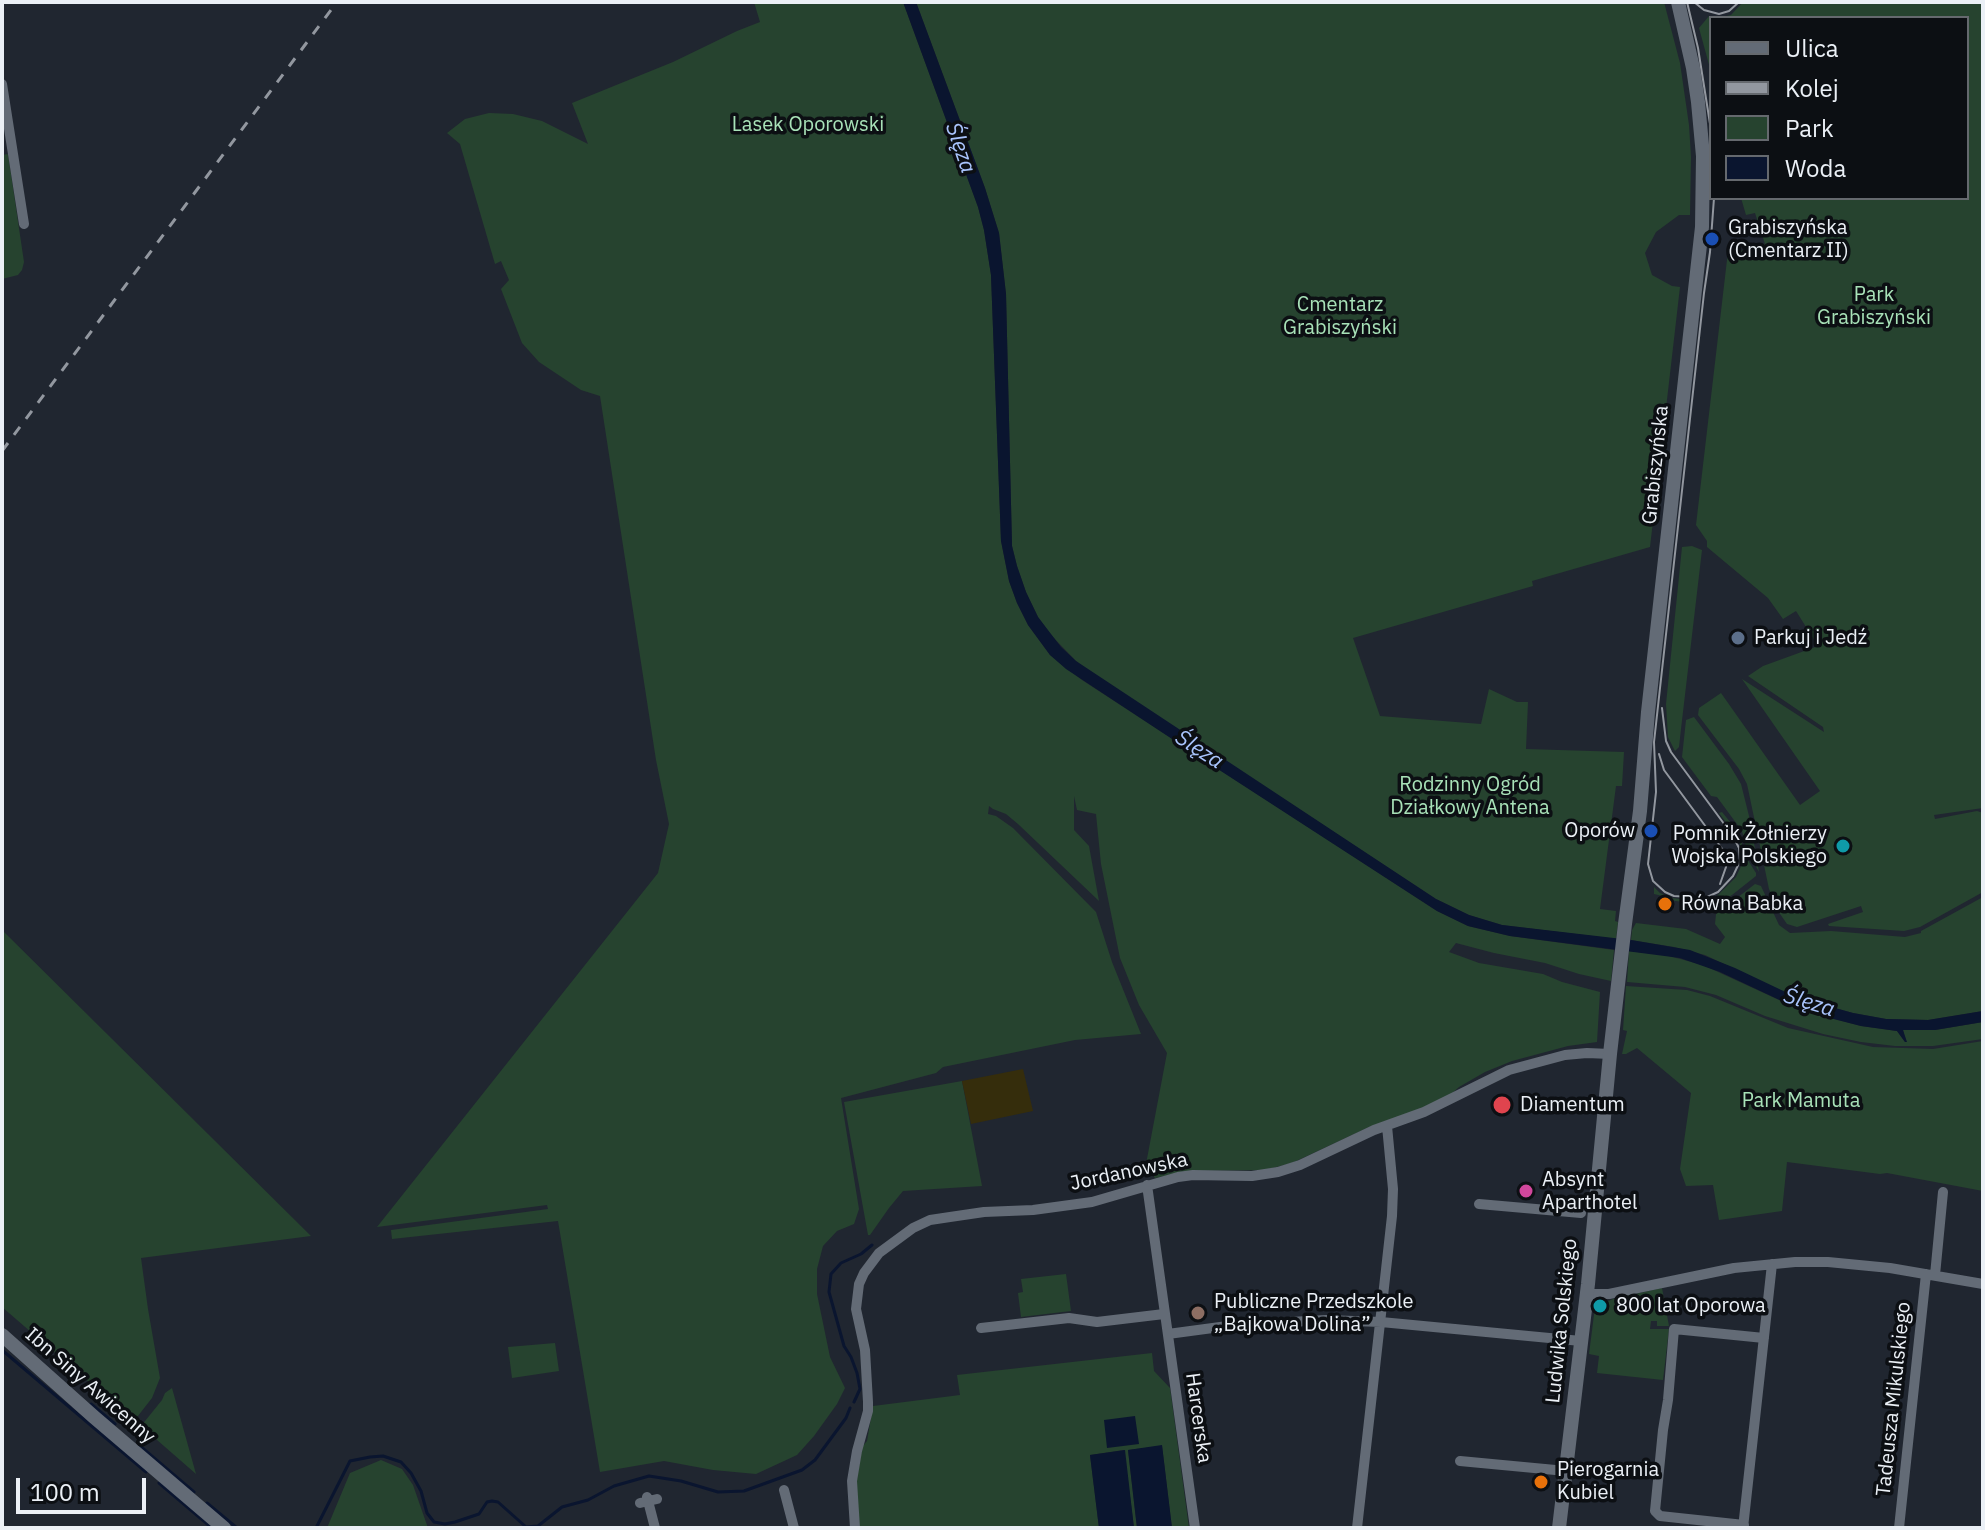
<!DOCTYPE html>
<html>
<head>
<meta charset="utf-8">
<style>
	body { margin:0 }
	#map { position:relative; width:1985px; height:1530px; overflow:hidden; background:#202630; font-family:"IBM Plex Sans",sans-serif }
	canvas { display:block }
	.frame { position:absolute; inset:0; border:4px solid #ebf0f6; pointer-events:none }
	.legend { position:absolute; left:1709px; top:16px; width:260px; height:184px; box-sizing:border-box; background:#0c0f13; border:2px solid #65696e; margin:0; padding:10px 14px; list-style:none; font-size:24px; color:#ebf0f6 }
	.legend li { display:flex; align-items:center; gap:16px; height:40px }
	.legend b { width:40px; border:2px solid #65696e }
	.scale { position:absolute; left:16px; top:1478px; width:130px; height:36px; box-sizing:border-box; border:4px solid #ebf0f6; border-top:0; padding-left:10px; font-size:24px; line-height:28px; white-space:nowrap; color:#ebf0f6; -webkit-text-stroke:6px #0c0f13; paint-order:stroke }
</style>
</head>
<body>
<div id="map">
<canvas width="1985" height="1530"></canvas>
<div class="frame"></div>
<ul class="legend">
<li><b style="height:10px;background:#636b76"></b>Ulica</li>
<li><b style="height:10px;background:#92979f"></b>Kolej</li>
<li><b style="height:22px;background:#26432f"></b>Park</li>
<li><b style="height:22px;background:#0a152f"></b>Woda</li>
</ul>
<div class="scale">100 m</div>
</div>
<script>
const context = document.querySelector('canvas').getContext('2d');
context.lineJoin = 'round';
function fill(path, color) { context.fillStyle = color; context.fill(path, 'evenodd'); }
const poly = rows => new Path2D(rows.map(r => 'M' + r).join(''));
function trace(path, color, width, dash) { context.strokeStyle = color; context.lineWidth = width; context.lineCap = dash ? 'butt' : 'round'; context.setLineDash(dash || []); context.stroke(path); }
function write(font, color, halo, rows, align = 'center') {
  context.font = font + ' "IBM Plex Sans",sans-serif'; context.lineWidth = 7; context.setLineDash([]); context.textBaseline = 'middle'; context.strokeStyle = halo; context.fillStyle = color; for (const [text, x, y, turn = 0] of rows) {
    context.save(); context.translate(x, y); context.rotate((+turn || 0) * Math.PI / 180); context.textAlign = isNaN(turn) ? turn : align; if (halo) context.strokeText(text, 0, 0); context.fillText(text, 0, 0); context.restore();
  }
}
fill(poly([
	[754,2,903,2,978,207,984,230,991,275,1001,541,1009,581,1017,603,1028,625,1050,655,1082,680,1437,911,1468,926,1510,936,1614,950,1611,981,1579,974,1545,963,1494,953,1456,943,1449,952,1479,963,1543,974,1562,982,1600,992,1597,1042,1568,1046,1512,1061,1485,1072,1459,1087,1449,1096,1431,1105,1367,1128,1292,1163,1265,1170,1189,1171,1155,1178,1146,1164,1167,1053,1139,1005,1120,958,1101,864,1096,814,1077,810,1074,796,1074,830,1089,846,1099,901,1018,824,1006,814,993,809,989,806,988,814,996,816,1013,828,1096,912,1112,962,1141,1034,1075,1040,943,1067,936,1073,841,1098,859,1209,854,1224,837,1231,823,1246,817,1269,817,1294,830,1357,845,1388,837,1404,814,1436,797,1455,756,1474,713,1470,664,1461,600,1472,558,1221,392,1239,391,1230,548,1209,547,1205,377,1227,658,873,669,824,656,760,600,396,581,390,539,362,522,343,501,289,509,280,501,261,495,264,460,144,447,133,465,119,489,113,513,114,542,121,588,144,572,103,673,62,737,31,760,22],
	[916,2,1664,2,1680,63,1689,125,1691,157,1690,215,1679,215,1656,232,1645,253,1652,275,1672,286,1680,287,1650,547,1532,581,1533,586,1353,638,1380,716,1481,724,1489,689,1517,702,1528,702,1526,749,1624,752,1622,786,1616,786,1600,909,1616,911,1615,921,1618,922,1616,939,1502,925,1469,915,1436,899,1092,674,1076,661,1050,634,1038,617,1026,592,1017,566,1012,546,1006,294,999,233,985,188],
	[1743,2,1983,2,1983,808,1934,815,1935,819,1977,811,1983,813,1983,892,1920,927,1904,931,1829,926,1828,924,1863,912,1861,906,1797,927,1787,924,1778,911,1769,889,1747,784,1739,769,1698,715,1699,708,1721,693,1800,805,1820,791,1742,679,1824,732,1823,727,1748,676,1763,666,1818,646,1796,611,1783,619,1768,598,1707,547,1707,541,1696,525,1727,260,1728,256,1733,253,1765,244,1755,213,1746,215,1741,198,1967,198,1967,18,1711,18,1711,72,1699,28,1709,16,1722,17,1731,15],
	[8,154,24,262,22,270,18,275,2,279,2,155],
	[1692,546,1702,550,1681,729,1679,747,1675,751,1668,737,1666,704,1682,547],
	[1694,717,1729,764,1741,784,1750,820,1759,872,1747,851,1742,831,1717,797,1711,796,1682,757,1686,720],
	[1722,812,1740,834,1744,854,1756,873,1756,876,1732,895,1714,906,1668,900,1667,897,1654,894,1654,887,1660,893,1672,898,1698,901,1708,900,1718,895,1736,877,1742,864,1741,847,1737,837,1719,813],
	[1755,884,1761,886,1779,925,1790,933,1831,931,1905,937,1921,933,1921,931,1983,897,1983,1011,1928,1020,1886,1019,1853,1013,1812,1002,1783,992,1705,955,1674,947,1631,940,1632,930,1636,923,1686,929,1720,944,1725,937,1715,924,1716,914],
	[2,930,311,1236,141,1258,148,1309,160,1378,152,1398,134,1421,2,1307],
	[1629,951,1665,955,1703,965,1803,1011,1861,1026,1897,1031,1905,1042,1903,1030,1935,1030,1983,1022,1983,1039,1933,1046,1895,1046,1861,1042,1823,1034,1765,1016,1716,995,1685,987,1627,982],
	[1626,986,1687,990,1710,996,1788,1028,1873,1047,1933,1049,1983,1041,1983,1191,1887,1173,1880,1174,1787,1162,1782,1211,1719,1220,1713,1185,1686,1186,1680,1169,1691,1093,1637,1048,1626,1054,1622,1054,1627,1031,1623,1030],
	[962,1081,982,1186,903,1191,889,1208,870,1235,868,1235,844,1102],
	[1066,1274,1071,1311,1021,1317,1018,1293,1023,1292,1021,1279],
	[1662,1288,1669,1326,1657,1326,1657,1321,1651,1321,1650,1329,1669,1329,1663,1380,1597,1373,1599,1356,1589,1354,1595,1307,1613,1299],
	[555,1343,559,1371,512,1378,508,1347],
	[1152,1353,1154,1371,1170,1388,1189,1528,1172,1528,1162,1446,1128,1450,1137,1528,1134,1528,1124,1450,1090,1455,1099,1528,859,1528,856,1485,862,1447,867,1441,873,1406,960,1395,957,1375],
	[172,1388,196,1474,141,1426,162,1400,165,1393],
	[381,1460,402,1469,413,1485,428,1528,327,1528,350,1473]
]), '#26432f');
fill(poly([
	[1023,1069,1033,1111,971,1124,962,1081]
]), '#352d0c');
fill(poly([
	[903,2,916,2,985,188,999,233,1006,294,1012,546,1017,566,1026,592,1038,617,1061,647,1076,661,1436,899,1469,915,1502,925,1631,940,1690,950,1735,968,1796,997,1853,1013,1886,1019,1928,1020,1983,1011,1983,1022,1935,1030,1903,1030,1907,1042,1905,1042,1897,1031,1861,1026,1803,1011,1720,972,1680,958,1510,936,1468,926,1437,911,1210,764,1066,669,1050,655,1028,625,1017,603,1009,581,1001,541,991,275,984,230,978,207],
	[1135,1416,1139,1444,1107,1448,1104,1420],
	[1162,1445,1172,1528,1137,1528,1128,1450],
	[1125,1450,1134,1528,1099,1528,1090,1455]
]), '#0a152f');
trace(poly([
	[2,1350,146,1472],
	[854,1402,860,1389,857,1373,851,1357,844,1346,829,1292,831,1274,841,1263,861,1254,872,1245],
	[91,1404,115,1424],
	[140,1446,194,1492],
	[159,1483,212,1528],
	[207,1503,237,1528],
	[316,1528,350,1461,370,1457,383,1456,401,1462,411,1473,421,1491,427,1513,434,1522,445,1524,455,1522,479,1514,487,1502,492,1501,498,1502,526,1527,538,1526,562,1507,588,1500,614,1486,649,1476,681,1481,718,1492,744,1491,802,1470,815,1460,846,1418,850,1408]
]), '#0a152f', 3);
trace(poly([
	[2,84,24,224],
	[1147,1185,1195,1528],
	[1479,1204,1581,1213],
	[1935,1275,1943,1192],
	[1587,1294,1609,1294,1734,1268,1795,1262,1828,1262,1890,1268,1983,1284],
	[981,1328,1069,1318,1097,1322,1164,1314],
	[1168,1334,1235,1325,1326,1320,1381,1322,1581,1341],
	[1460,1461,1566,1471],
	[784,1490,794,1528],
	[647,1497,655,1528],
	[640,1503,657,1499],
	[1744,1525,1660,1516,1655,1511,1663,1430,1668,1400,1674,1329,1764,1338],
	[855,1528,852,1481,857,1451,868,1411,868,1402,865,1350,856,1309,859,1284,864,1273,879,1253,913,1228,930,1220,950,1217,984,1212,1033,1210,1092,1202,1178,1177,1193,1175,1252,1176,1278,1172,1300,1165,1374,1130,1424,1112,1509,1070,1565,1055,1587,1053,1610,1054],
	[1357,1528,1392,1216,1393,1189,1387,1126],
	[1743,1528,1772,1264],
	[1899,1528,1926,1274]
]), '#636b76', 10);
trace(poly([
	[2,1335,94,1417,224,1528],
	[1559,1528,1588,1284,1610,1054,1625,924,1640,811,1648,712,1702,227,1703,156,1698,102,1693,68,1678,2]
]), '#636b76', 14);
trace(poly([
	[1687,2,1698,48,1711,130],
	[1694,2,1704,10,1719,14,1729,11,1739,2],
	[1662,708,1666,741,1671,752,1733,836,1739,848,1740,861,1733,876,1718,892,1705,898,1674,896,1665,892,1653,881,1648,864,1656,792,1654,742,1704,293,1710,252,1714,198],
	[1659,754,1664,770,1723,850,1726,867,1720,884]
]), '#92979f', 2);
trace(poly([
	[2,451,337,2]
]), '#92979f', 3, [10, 10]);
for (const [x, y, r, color] of [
	[1712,239,8,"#1a4fb4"],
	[1738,638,8,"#5c6f8a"],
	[1651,831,8,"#1a4fb4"],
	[1843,846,8,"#0f9aa8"],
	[1665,904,8,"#e8710a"],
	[1502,1105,10,"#e0444e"],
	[1526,1191,8,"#d1479c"],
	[1600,1306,8,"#0f9aa8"],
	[1198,1313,8,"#8d6e63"],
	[1541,1482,8,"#e8710a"]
]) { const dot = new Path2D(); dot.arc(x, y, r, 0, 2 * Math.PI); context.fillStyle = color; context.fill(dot); trace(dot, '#0c0f13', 3); }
write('20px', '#a8e2b8', '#0c0f13', [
	["Lasek Oporowski",808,125],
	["Park",1874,295],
	["Grabiszyński",1874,318],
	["Cmentarz",1340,305],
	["Grabiszyński",1340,328],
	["Rodzinny Ogród",1470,785],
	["Działkowy Antena",1470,808],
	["Park Mamuta",1801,1101]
]);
write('20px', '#ebf0f6', '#0c0f13', [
	["Grabiszyńska",1728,228],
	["(Cmentarz II)",1728,251],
	["Parkuj i Jedź",1754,638],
	["Oporów",1635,831,"right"],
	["Pomnik Żołnierzy",1827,834,"right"],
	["Wojska Polskiego",1827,857,"right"],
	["Równa Babka",1681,904],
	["Diamentum",1520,1105],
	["Absynt",1542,1180],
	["Aparthotel",1542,1203],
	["Publiczne Przedszkole",1214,1302],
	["„Bajkowa Dolina”",1214,1325],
	["800 lat Oporowa",1616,1306],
	["Pierogarnia",1557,1470],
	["Kubiel",1557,1493]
], 'left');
write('20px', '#ebf0f6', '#0c0f13', [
	["Grabiszyńska",1656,465,-84],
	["Jordanowska",1129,1172,-12],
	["Ludwika Solskiego",1562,1321,-84],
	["Ibn Siny Awicenny",90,1386,41],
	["Tadeusza Mikulskiego",1894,1399,-84],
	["Harcerska",1198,1418,82]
]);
write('italic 22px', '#a9c4fc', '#0c0f13', [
	["Ślęza",960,148,71],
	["Ślęza",1199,750,33],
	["Ślęza",1809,1003,17]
]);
</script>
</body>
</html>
